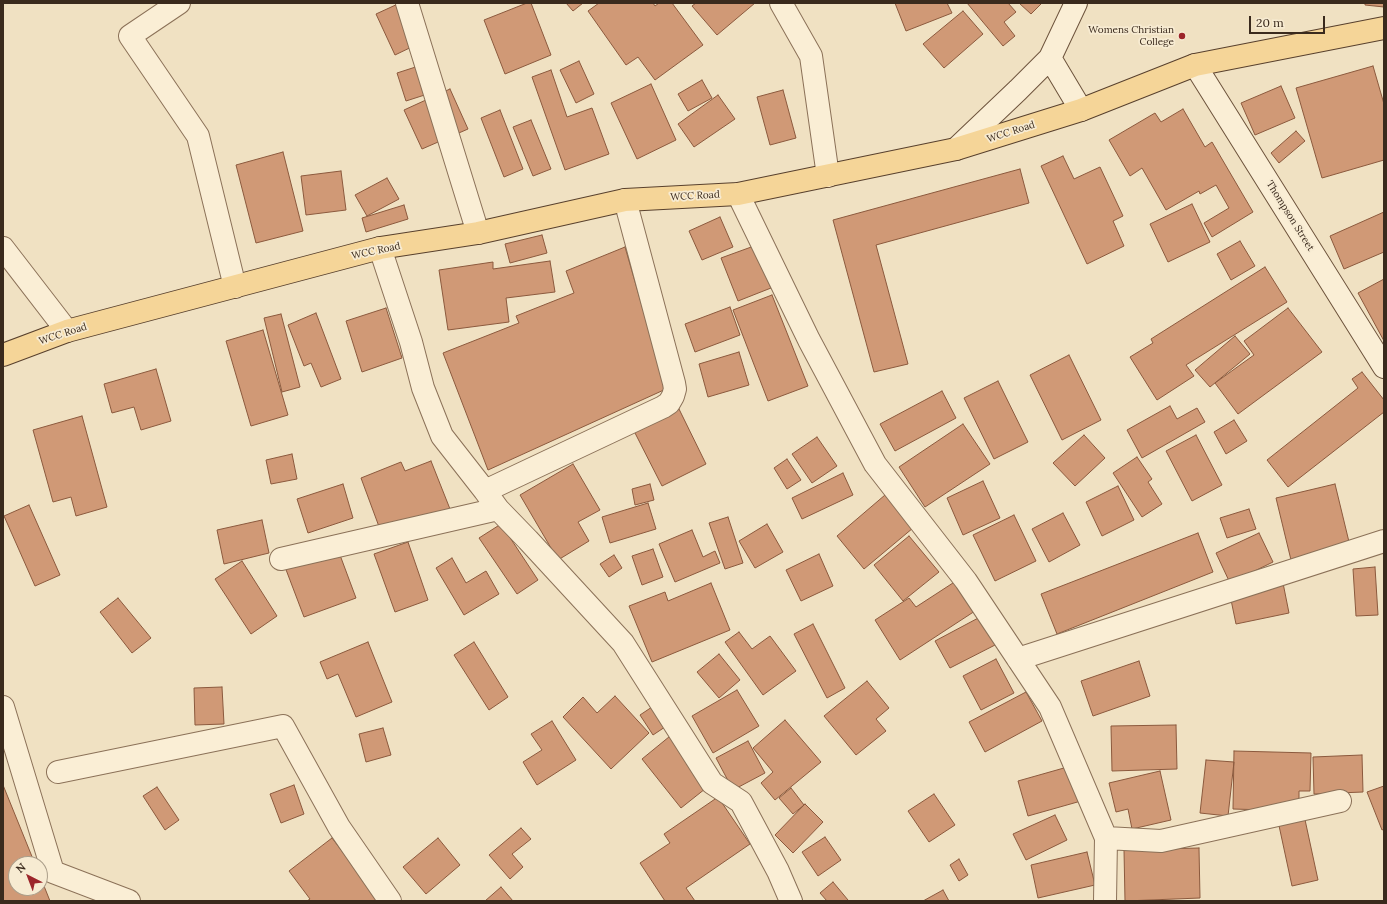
<!DOCTYPE html>
<html>
<head>
<meta charset="utf-8">
<style>
	body { margin:0 }
	#map { position:relative; width:1387px; height:904px; overflow:hidden; background:#f0e1c2; font-family:Lora,serif }
	canvas { display:block }
	.frame { position:absolute; inset:0; border:4px solid #3a2a1d; pointer-events:none }
	.north { position:absolute; left:8px; top:856px; width:40px; height:40px; box-sizing:border-box; background:#f7ebd2; border:1px solid #ab9e8a; border-radius:50%; rotate:318deg; font-size:11px; font-weight:700; line-height:16px; text-align:center; color:#3a2a1d }
	.north::after { content:''; display:block; margin:auto; width:14px; height:18px; background:#9c252a; clip-path:polygon(50% 0,100% 100%,50% 72%,0 100%) }
	.scale { position:absolute; left:1249px; top:16px; width:76px; height:18px; box-sizing:border-box; border:2px solid #3a2a1d; border-top:0; padding-left:5px; font-size:12px; line-height:14px; white-space:nowrap; color:#3a2a1d; -webkit-text-stroke:3px #f7ebd2; paint-order:stroke }
</style>
</head>
<body>
<div id="map">
<canvas width="1387" height="904"></canvas>
<div class="frame"></div>
<div class="north">N</div>
<div class="scale">20 m</div>
</div>
<script>
const context = document.querySelector('canvas').getContext('2d');
context.lineJoin = 'round';
function fill(path, color) { context.fillStyle = color; context.fill(path, 'evenodd'); }
const poly = rows => new Path2D(rows.map(r => 'M' + r).join(''));
function trace(path, color, width, dash) { context.strokeStyle = color; context.lineWidth = width; context.lineCap = dash ? 'butt' : 'round'; context.setLineDash(dash || []); context.stroke(path); }
function write(font, color, halo, rows, align = 'center') {
  context.font = font + ' Lora,serif'; context.lineWidth = 3.5; context.setLineDash([]); context.textBaseline = 'middle'; context.strokeStyle = halo; context.fillStyle = color; for (const [text, x, y, turn = 0] of rows) {
    context.save(); context.translate(x, y); context.rotate((+turn || 0) * Math.PI / 180); context.textAlign = isNaN(turn) ? turn : align; if (halo) context.strokeText(text, 0, 0); context.fillText(text, 0, 0); context.restore();
  }
}
const building = poly([
	[400,3,422,42,395,55,376,14,400,3],
	[527,3,531,3,551,55,505,74,484,20,527,3],
	[566,3,583,3,573,11,566,3],
	[599,3,653,3,655,6,659,3,672,3,703,45,655,80,638,57,626,65,588,11,599,3],
	[696,3,755,3,717,35,692,6,696,3],
	[895,3,947,3,952,13,906,31,895,3],
	[967,3,1008,3,1016,12,1004,22,1015,36,1003,46,967,3],
	[1019,3,1042,3,1031,14,1019,3],
	[1365,3,1384,3,1384,7,1365,5,1365,3],
	[963,11,983,34,944,68,923,44,963,11],
	[579,61,594,94,576,103,560,70,579,61],
	[428,63,437,91,406,101,397,73,428,63],
	[1373,66,1384,104,1384,160,1322,178,1296,88,1373,66],
	[551,70,567,117,592,108,609,154,565,170,532,77,551,70],
	[702,80,712,98,688,111,678,94,702,80],
	[651,84,676,140,637,159,611,103,651,84],
	[1281,86,1295,118,1255,135,1241,103,1281,86],
	[450,89,468,129,422,149,404,110,450,89],
	[783,90,796,138,770,145,757,97,783,90],
	[718,95,735,119,694,147,678,124,718,95],
	[1183,109,1205,147,1212,142,1253,212,1212,237,1204,223,1229,208,1216,185,1200,194,1199,191,1166,210,1142,168,1130,176,1109,140,1155,113,1161,122,1183,109],
	[500,110,523,169,504,177,481,118,500,110],
	[531,120,551,169,533,176,513,127,531,120],
	[1296,131,1305,141,1279,163,1271,153,1296,131],
	[283,152,303,231,256,243,236,165,283,152],
	[1063,156,1074,179,1100,167,1123,216,1113,221,1124,246,1087,264,1041,166,1063,156],
	[1020,169,1029,203,876,245,908,364,874,372,833,220,1020,169],
	[341,171,346,210,306,215,301,176,341,171],
	[387,178,399,199,367,216,355,195,387,178],
	[1192,204,1210,242,1168,262,1150,224,1192,204],
	[404,205,408,219,366,232,362,218,404,205],
	[1384,212,1384,252,1344,269,1330,236,1384,212],
	[720,217,733,247,702,260,689,231,720,217],
	[542,235,547,253,510,263,505,244,542,235],
	[1240,241,1255,266,1231,280,1217,254,1240,241],
	[754,246,771,288,738,301,721,258,754,246],
	[625,247,666,389,488,470,443,353,519,323,516,316,574,293,566,271,625,247],
	[550,261,555,292,506,298,509,322,448,330,439,270,493,262,493,269,550,261],
	[1265,267,1287,302,1186,365,1194,376,1157,400,1130,357,1153,343,1151,339,1265,267],
	[1384,279,1384,341,1358,293,1384,279],
	[772,295,808,386,768,401,733,310,772,295],
	[730,307,740,335,695,352,685,324,730,307],
	[386,308,402,358,362,372,346,321,386,308],
	[1288,308,1322,352,1238,414,1215,383,1254,355,1244,341,1288,308],
	[316,313,341,379,321,387,311,363,304,366,288,325,316,313],
	[281,314,300,387,282,392,264,318,281,314],
	[263,330,288,415,251,426,226,341,263,330],
	[1235,336,1250,354,1210,387,1195,370,1235,336],
	[739,352,749,385,708,397,699,364,739,352],
	[1069,355,1101,420,1062,440,1030,375,1069,355],
	[156,369,171,421,141,430,134,407,112,413,104,384,156,369],
	[1362,372,1384,400,1384,412,1288,487,1267,460,1358,388,1352,379,1362,372],
	[998,381,1028,442,994,459,964,398,998,381],
	[942,391,956,418,895,451,880,424,942,391],
	[1170,406,1177,419,1197,408,1205,422,1142,458,1127,430,1170,406],
	[679,409,706,464,662,486,634,431,679,409],
	[82,416,107,507,76,516,71,497,53,502,33,430,82,416],
	[1234,420,1247,441,1226,454,1214,432,1234,420],
	[963,424,990,464,925,507,899,467,963,424],
	[1084,435,1105,458,1075,486,1053,463,1084,435],
	[1196,435,1222,485,1192,501,1166,451,1196,435],
	[817,437,837,466,812,483,792,454,817,437],
	[292,454,297,479,271,484,266,460,292,454],
	[1137,457,1152,479,1148,482,1162,504,1142,517,1113,473,1137,457],
	[787,459,801,480,787,489,774,468,787,459],
	[431,461,450,509,411,523,381,532,361,478,401,462,405,471,431,461],
	[573,464,600,510,578,522,589,541,558,560,520,495,573,464],
	[843,473,853,495,802,519,792,498,843,473],
	[983,481,1000,518,963,535,947,498,983,481],
	[343,484,353,518,308,533,297,499,343,484],
	[650,484,654,500,635,505,632,489,650,484],
	[1335,484,1350,546,1291,560,1276,498,1335,484],
	[1118,486,1134,520,1102,536,1086,502,1118,486],
	[885,495,913,528,864,569,837,536,885,495],
	[648,503,656,529,610,543,602,517,648,503],
	[29,505,60,575,35,586,4,516,29,505],
	[1249,509,1256,529,1227,538,1220,518,1249,509],
	[1063,513,1080,545,1049,562,1032,529,1063,513],
	[1014,515,1036,561,995,581,973,535,1014,515],
	[728,517,743,563,725,569,709,523,728,517],
	[262,520,269,553,224,564,217,530,262,520],
	[501,524,538,580,517,594,479,538,501,524],
	[767,524,783,552,755,568,739,541,767,524],
	[692,530,703,557,715,551,720,563,675,582,659,544,692,530],
	[1198,533,1213,572,1057,634,1041,594,1198,533],
	[1259,533,1273,562,1230,583,1216,553,1259,533],
	[909,536,939,572,903,601,874,565,909,536],
	[408,542,428,600,395,612,374,554,408,542],
	[337,547,356,598,304,617,285,567,337,547],
	[653,549,663,577,642,585,632,556,653,549],
	[819,554,833,586,801,601,786,570,819,554],
	[614,555,622,568,609,577,600,564,614,555],
	[452,558,466,583,486,571,499,594,464,615,436,568,452,558],
	[242,561,277,616,251,634,215,579,242,561],
	[1375,567,1378,615,1356,616,1353,569,1375,567],
	[956,581,975,611,900,660,875,620,909,598,916,607,956,581],
	[711,583,730,630,652,662,629,606,665,592,668,601,711,583],
	[1283,583,1289,613,1236,624,1230,595,1283,583],
	[118,598,151,638,132,653,100,612,118,598],
	[982,616,997,644,950,668,935,641,982,616],
	[813,624,845,688,827,698,794,634,813,624],
	[739,632,752,649,770,636,796,671,763,695,725,642,739,632],
	[368,642,392,702,356,717,338,674,327,679,320,662,368,642],
	[474,642,508,697,489,710,454,655,474,642],
	[719,654,740,680,719,698,697,672,719,654],
	[996,659,1014,693,981,710,963,676,996,659],
	[1139,661,1150,696,1093,716,1081,681,1139,661],
	[867,681,889,708,876,719,886,731,856,755,824,716,867,681],
	[222,687,224,724,195,725,194,688,222,687],
	[737,690,759,726,713,753,692,716,737,690],
	[1026,692,1042,721,985,752,969,722,1026,692],
	[615,696,649,733,611,769,563,717,583,697,597,713,615,696],
	[652,707,665,727,653,735,640,715,652,707],
	[785,720,821,762,775,800,761,783,773,772,753,748,785,720],
	[552,721,576,760,537,785,523,762,542,750,531,734,552,721],
	[1176,725,1177,769,1112,771,1111,726,1176,725],
	[383,728,391,755,366,762,359,734,383,728],
	[675,732,715,781,681,808,642,759,675,732],
	[748,741,765,773,733,790,716,758,748,741],
	[1234,751,1311,753,1310,791,1299,791,1299,811,1233,809,1234,751],
	[1362,755,1363,792,1314,794,1313,757,1362,755],
	[1206,760,1234,762,1228,816,1200,813,1206,760],
	[1071,766,1081,801,1028,816,1018,781,1071,766],
	[1160,771,1171,820,1132,829,1128,809,1116,812,1109,783,1160,771],
	[3,785,35,864,16,864,16,888,40,888,40,876,50,901,3,901,3,785],
	[294,785,304,814,281,823,270,794,294,785],
	[1384,786,1384,829,1382,830,1367,792,1384,786],
	[157,787,179,820,165,830,143,796,157,787],
	[791,788,804,805,793,814,779,798,791,788],
	[934,794,955,825,929,842,908,811,934,794],
	[718,797,750,844,686,888,695,901,665,901,640,863,670,843,664,834,718,797],
	[805,804,823,822,793,853,775,835,805,804],
	[1055,815,1067,840,1026,860,1013,834,1055,815],
	[1304,815,1318,880,1292,886,1278,821,1304,815],
	[521,828,531,839,512,854,523,867,510,879,489,855,521,828],
	[825,837,841,860,818,876,802,852,825,837],
	[332,838,364,880,394,901,307,901,310,899,289,871,332,838],
	[438,838,460,865,426,894,403,867,438,838],
	[1199,848,1200,898,1125,901,1124,850,1199,848],
	[1087,852,1095,885,1038,898,1031,865,1087,852],
	[959,859,968,875,959,881,950,865,959,859],
	[833,882,848,900,847,901,827,901,820,893,833,882],
	[501,887,513,901,485,901,501,887],
	[943,890,949,901,923,901,943,890]
]);
fill(building, '#d09976');
trace(building, '#8b593d', 1);
const minor = poly([
	[179,3,130,36,198,136,235,287],
	[407,3,478,233],
	[738,194,809,340,875,464,966,581,1050,707,1106,838,1105,901],
	[3,248,67,331],
	[380,248,411,342,423,388,442,436,485,491,498,509,528,540,623,643,712,783,741,802,778,871,791,901],
	[485,491,663,407,669,403,673,396,675,389,674,383,625,200],
	[281,559,498,509],
	[1018,659,1384,541],
	[3,707,53,872,129,901],
	[58,772,283,726,339,827,390,901],
	[1106,838,1161,841,1340,801]
]);
const tertiary = poly([
	[781,3,811,56,828,176]
]);
const secondary = poly([
	[1050,58,1081,110],
	[1195,65,1384,367],
	[956,149,1018,90,1050,58,1076,3]
]);
const primary = poly([
	[3,355,67,331,380,248,478,233,625,200,738,194,956,149,1081,110,1195,65,1384,28]
]);
trace(minor, '#8b7158', 24);
trace(tertiary, '#8b7158', 24);
trace(secondary, '#6c523b', 24);
trace(primary, '#58402d', 24);
trace(minor, '#faeed5', 22);
trace(tertiary, '#faeed5', 22);
trace(secondary, '#faeed5', 22);
trace(primary, '#f5d598', 22);
for (const [x, y, r, color] of [
	[1182,36,4,"#9c252a"]
]) { const dot = new Path2D(); dot.arc(x, y, r, 0, 2 * Math.PI); context.fillStyle = color; context.fill(dot); trace(dot, '#f7ebd2', 1.5); }
write('10px', '#3a2a1d', '#f7ebd2', [
	["Womens Christian",1174,30],
	["College",1174,42]
], 'right');
write('10px', '#3a2a1d', '#f7ebd2', [
	["WCC Road",1011,132,-18],
	["WCC Road",695,196,-3],
	["Thompson Street",1290,216,58],
	["WCC Road",376,251,-12],
	["WCC Road",63,334,-18]
]);
</script>
</body>
</html>
